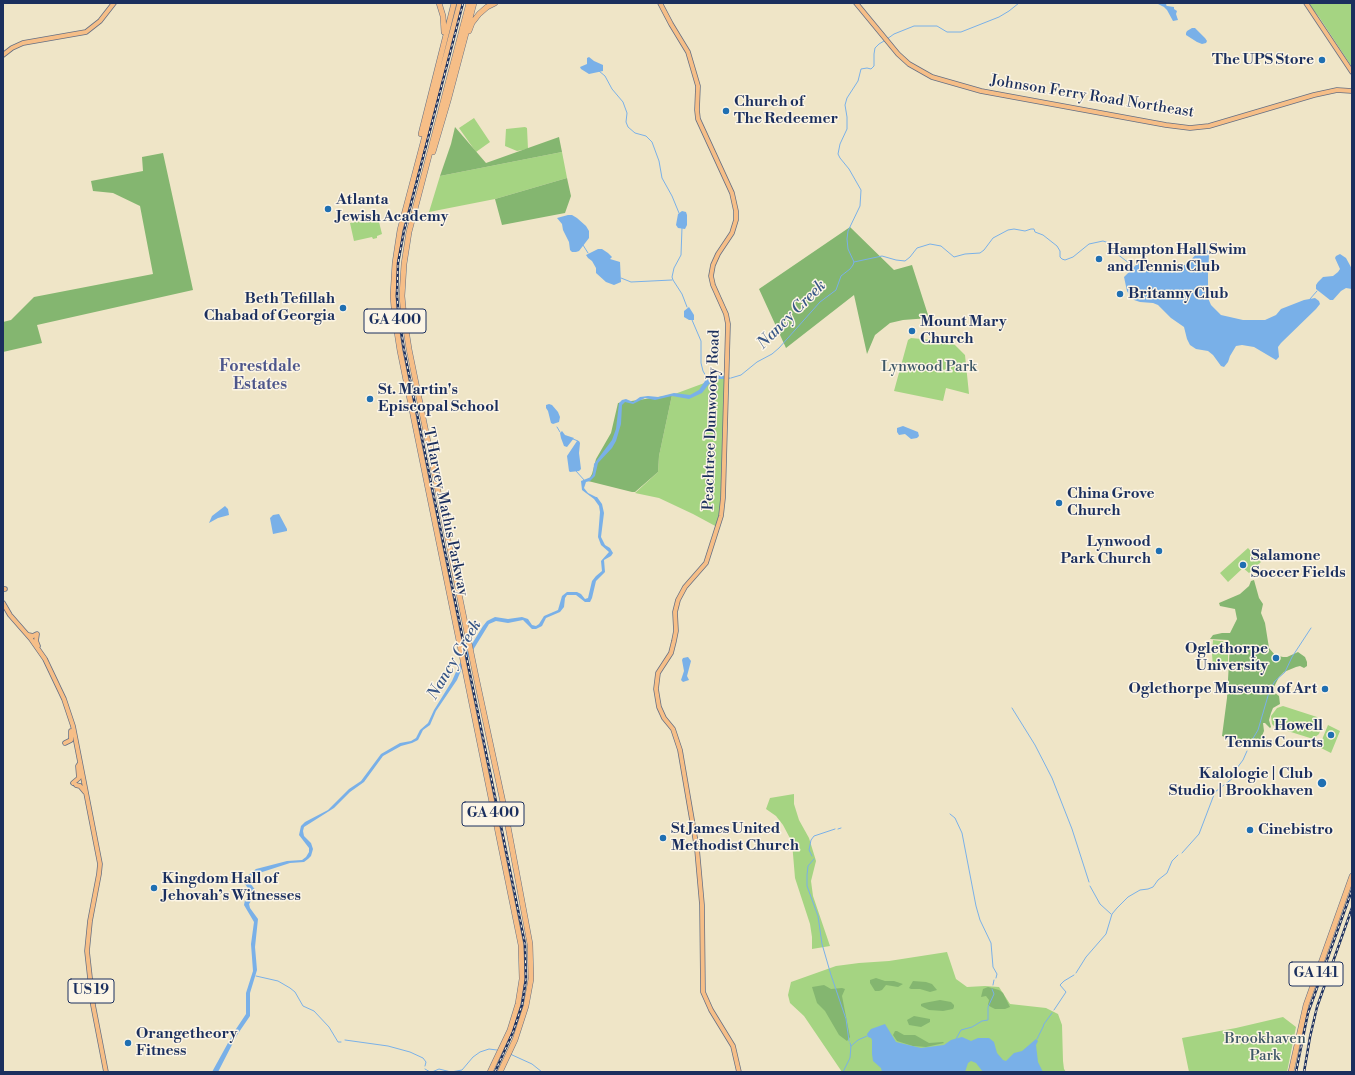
<!DOCTYPE html>
<html>
<head>
<meta charset="utf-8">
<style>
	body { margin:0 }
	#map { position:relative; width:1355px; height:1075px; overflow:hidden; background:#efe5c7; font-family:"Libre Bodoni",serif }
	canvas { display:block }
	.frame { position:absolute; inset:0; border:4px solid #1b2f5e; pointer-events:none }
</style>
</head>
<body>
<div id="map">
<canvas width="1355" height="1075"></canvas>
<div class="frame"></div>
</div>
<script>
const context = document.querySelector('canvas').getContext('2d');
context.lineJoin = 'round';
function fill(path, color) { context.fillStyle = color; context.fill(path, 'evenodd'); }
const poly = rows => new Path2D(rows.map(r => 'M' + r).join(''));
function trace(path, color, width, dash) { context.strokeStyle = color; context.lineWidth = width; context.lineCap = dash ? 'butt' : 'round'; context.setLineDash(dash || []); context.stroke(path); }
function write(font, color, halo, rows, align = 'center') {
  context.font = font + ' "Libre Bodoni",serif'; context.lineWidth = 3; context.setLineDash([]); context.textBaseline = 'middle'; context.strokeStyle = halo; context.fillStyle = color; for (const [text, x, y, turn = 0] of rows) {
    context.save(); context.translate(x, y); context.rotate((+turn || 0) * Math.PI / 180); context.textAlign = isNaN(turn) ? turn : align; if (halo) context.strokeText(text, 0, 0); context.fillText(text, 0, 0); context.restore();
  }
}
fill(poly([
	[1308,3,1352,3,1352,67,1319,17],
	[474,118,490,142,476,152,459,128],
	[525,127,527,128,528,149,517,151,505,146,506,129],
	[562,152,567,178,495,199,429,212,440,176],
	[378,218,382,234,377,236,377,238,373,239,372,237,354,241,350,223],
	[911,338,942,341,954,344,965,355,969,394,946,388,943,401,894,391,908,340],
	[726,375,725,449,719,528,693,514,659,498,635,493,658,472,659,456,672,395],
	[1248,548,1261,562,1249,573,1243,568,1228,582,1220,573],
	[1213,640,1228,642,1228,664,1213,667,1212,654],
	[1283,706,1317,717,1321,725,1321,728,1319,734,1314,738,1310,738,1275,727,1272,724,1271,716,1277,708],
	[1328,725,1340,731,1331,753,1319,747],
	[794,794,794,804,799,820,809,838,816,861,811,881,813,896,830,946,812,949,812,937,810,924,795,878,792,842,783,825,776,816,766,809,770,798],
	[947,952,956,979,967,987,985,986,999,987,1010,1004,1046,1008,1058,1014,1062,1025,1063,1061,1064,1069,1066,1072,842,1072,804,1016,790,1003,788,995,791,982,836,966,859,963,889,961],
	[1283,1017,1296,1027,1287,1072,1189,1072,1182,1038,1236,1028]
]), '#a5d482');
fill(poly([
	[455,127,486,163,559,137,562,152,440,176,451,144],
	[163,153,193,290,37,325,42,343,3,352,3,322,11,320,34,297,153,274,140,206,113,193,93,191,91,181,143,171,142,157],
	[567,178,571,196,565,213,502,225,495,199],
	[850,227,894,270,912,265,929,318,903,320,890,323,875,335,867,354,854,295,786,348,759,289],
	[672,395,659,456,658,472,635,492,632,492,588,481,592,474,596,459,611,433,618,403],
	[1254,580,1259,598,1263,604,1261,613,1265,623,1269,648,1275,655,1283,657,1287,657,1298,652,1305,657,1307,662,1307,666,1304,668,1300,666,1296,667,1284,672,1279,677,1274,687,1275,693,1279,696,1280,704,1273,708,1271,713,1269,720,1271,727,1270,728,1265,723,1263,723,1264,731,1257,748,1222,736,1227,698,1230,643,1228,640,1210,639,1213,635,1222,633,1230,633,1237,619,1235,609,1220,606,1219,603,1240,594,1249,586,1251,581],
	[876,978,885,981,894,981,903,984,898,987,886,985,882,990,879,991,875,991,870,983,870,980],
	[913,981,926,982,932,984,937,990,930,992,920,989,911,989,909,988],
	[824,985,831,989,842,988,845,989,842,996,850,1037,847,1041,839,1035,825,1011,817,1003,812,987],
	[988,987,999,990,1003,993,1010,1007,1005,1009,995,1009,991,1007,988,1005,989,1000,986,996,981,997,983,989],
	[940,1000,951,1002,954,1005,954,1007,953,1009,943,1011,929,1010,921,1006,921,1004,924,1003],
	[914,1016,930,1019,930,1022,921,1027,909,1025,907,1020],
	[895,1031,897,1031,904,1035,915,1035,929,1043,943,1042,944,1043,926,1047,913,1046,897,1041,893,1035]
]), '#84b670');
fill(poly([
	[1156,3,1167,3,1166,5,1167,6,1174,7,1174,9,1177,11,1176,14,1178,20,1173,21,1167,10,1164,7],
	[1192,28,1195,28,1205,38,1207,41,1206,43,1202,44,1197,42,1186,35,1186,33,1187,31],
	[589,57,594,61,603,65,603,71,589,74,581,69,580,67,587,64,587,58],
	[682,211,686,212,687,215,687,225,685,229,678,228,676,225,678,214],
	[568,215,572,215,577,218,586,226,589,231,589,238,579,251,576,252,572,252,570,250,569,242,563,230,562,224,557,218],
	[1203,247,1207,249,1209,255,1208,274,1208,298,1211,305,1221,315,1243,320,1265,320,1276,315,1281,309,1304,300,1315,298,1319,301,1320,304,1316,309,1281,343,1278,347,1279,357,1276,360,1254,347,1242,345,1236,346,1230,356,1228,362,1224,367,1221,366,1213,355,1208,351,1196,349,1190,345,1187,339,1184,327,1171,318,1158,305,1153,303,1140,302,1134,300,1130,296,1127,291,1124,277,1138,263,1148,269,1156,269,1173,265,1186,265],
	[598,249,602,249,608,253,612,257,610,259,620,262,621,282,614,285,606,282,596,273,596,268,592,261,588,258,586,255],
	[1340,254,1346,258,1352,269,1352,289,1346,288,1341,291,1333,300,1330,300,1316,289,1316,285,1318,282,1323,277,1333,276,1338,272,1340,269,1335,258,1336,256],
	[689,307,694,315,694,320,689,320,684,317,684,311],
	[715,375,721,375,731,378,729,379,716,379,709,384,702,393,689,399,672,396,655,400,645,398,633,404,625,402,622,405,621,424,616,441,612,448,598,463,595,476,590,481,586,482,584,488,588,493,596,497,597,497,602,504,604,513,601,537,605,545,610,548,613,553,611,556,604,560,605,572,596,581,592,598,590,602,585,602,576,595,567,595,565,598,564,607,560,612,546,618,542,626,536,629,532,629,523,620,508,623,496,621,489,624,462,668,457,680,436,711,430,725,423,730,418,740,412,743,401,746,383,756,364,782,350,792,334,808,304,827,303,831,304,836,311,843,313,849,311,856,308,859,304,862,290,863,253,875,250,883,256,891,257,895,256,898,251,901,249,904,250,908,258,919,255,947,257,970,250,993,250,1016,237,1035,218,1072,212,1072,234,1032,246,1014,246,993,253,971,251,944,254,922,244,905,245,900,252,894,245,884,247,876,256,869,287,861,302,860,306,857,309,852,309,848,299,835,301,826,305,822,328,810,349,789,361,781,381,754,400,743,411,741,416,738,420,730,428,723,434,710,452,681,459,665,483,626,487,621,495,617,508,619,522,617,528,619,532,625,536,626,539,624,544,616,558,610,562,596,567,592,577,592,581,594,585,599,588,598,592,581,596,576,602,571,601,561,609,552,601,545,598,537,600,512,599,506,594,499,582,490,581,481,591,477,593,474,594,464,612,440,616,429,619,403,622,400,626,399,633,402,640,397,648,396,658,397,674,393,690,395,699,390,707,378],
	[549,404,552,405,558,412,560,417,559,422,553,424,551,423,548,411,546,408,546,405],
	[903,426,918,432,919,436,917,438,911,439,905,434,899,435,897,432,897,428],
	[562,431,565,435,574,438,567,447,564,446,561,438,560,433],
	[577,441,579,441,580,443,579,453,581,469,579,471,570,472,569,471,567,456],
	[225,506,228,509,229,515,218,518,209,523,212,516],
	[279,514,287,529,287,531,273,534,270,518,273,515],
	[688,657,691,661,687,676,689,680,683,682,681,680,684,671,682,660,683,658],
	[885,1024,896,1042,921,1048,944,1045,951,1040,962,1037,971,1041,978,1038,989,1038,994,1042,997,1053,1003,1060,1006,1061,1014,1053,1022,1051,1036,1039,1038,1041,1036,1045,1038,1062,1043,1072,983,1072,976,1063,971,1061,968,1063,965,1072,882,1072,881,1068,873,1061,872,1054,872,1040,871,1038,868,1037,867,1034,871,1029]
]), '#79b0e8');
trace(poly([
	[887,39,894,34,914,26,937,26,947,32,961,32,999,17,1009,11,1019,3],
	[599,71,605,76,612,89,623,102,627,113,626,122,628,127,635,133,646,136,652,142,659,161,662,178,672,196,679,213],
	[682,228,681,255,674,268,672,277,673,280,682,294,687,307],
	[583,245,588,253],
	[854,262,882,256,896,260,905,261,910,257,917,248,930,244,941,246,954,257,965,254,980,253,984,250,993,238,1008,230,1014,229,1025,231,1031,229,1034,229,1035,232,1043,235,1057,246,1060,251,1060,257,1062,259,1065,260,1073,257,1089,244,1103,241,1109,243,1112,250,1134,267],
	[621,278,631,282,672,280],
	[1310,299,1317,291],
	[692,320,701,341,701,363,703,371,707,378],
	[731,378,741,375,757,362,772,354,779,348,820,302,836,290,841,276,850,269,853,265,854,262,848,249,847,239,848,231,860,206,861,190,849,169,840,158,838,154,840,144,847,129,847,117,845,105,847,98,858,81,861,69,867,68,871,69,874,66,874,54,875,48,879,44,884,41],
	[557,427,560,432],
	[573,439,578,441],
	[576,471,585,481],
	[1012,708,1035,745,1052,778,1072,829,1089,882],
	[1249,745,1258,730,1270,689,1275,681,1285,672,1292,657,1311,628],
	[950,814,955,818,962,833,976,906,980,920,991,943,993,967,997,974,996,978],
	[838,829,841,828],
	[1182,853,1199,834,1215,792,1233,778,1234,772,1243,760,1247,751],
	[812,856,809,850,811,840,814,836,835,829],
	[814,859,808,866,807,875,807,886,818,916,822,944,831,975,846,1019,849,1041],
	[1090,886,1100,904,1111,914],
	[1076,973,1086,957,1106,934,1112,914,1117,908,1128,897,1140,890,1148,889,1153,887,1158,880,1167,873,1172,861,1178,855],
	[256,976,278,981,290,988,295,992,303,1006,314,1011,329,1027,338,1042,341,1042],
	[993,985,994,980],
	[1054,1010,1066,992,1060,985,1064,981,1074,975],
	[956,1039,961,1030,972,1027,982,1021,988,1020,988,1007,994,994,992,989],
	[1037,1039,1043,1027,1044,1024,1052,1013],
	[345,1040,388,1046,410,1052,423,1058,426,1062,425,1066],
	[851,1046,858,1040,867,1036],
	[510,1054,532,1064,542,1072],
	[425,1069,430,1072],
	[432,1072,439,1069,451,1072,462,1070,473,1057,480,1052,489,1049,497,1050],
	[843,1072,850,1058,851,1046,850,1043]
]), '#79b0e8', 1);
const major = poly([
	[660,3,671,24,688,52,698,86,697,110,698,119,732,193,736,211,736,220,732,233,718,254,713,265,711,276,713,285,726,314,728,324,723,498,721,516,706,563,685,587,678,600,675,612,676,631,674,641,671,653,658,673,656,689,659,707,664,718,673,729,680,750,697,849,702,905,703,992,711,1010,733,1046,739,1072],
	[856,3,898,54,909,64,932,77,981,91,1166,125,1190,128,1209,126,1314,95,1337,90,1352,91],
	[1306,3,1352,72],
	[3,55,12,48,23,43,86,32,100,21,114,3],
	[3,589,5,589],
	[3,603,10,615,31,639,45,659,64,699,73,726,100,864,99,874,90,921,87,951,93,1005,106,1072],
	[28,635,33,636,37,634,36,641,38,646],
	[65,743,71,740,71,731],
	[73,783,79,778,78,766,80,763],
	[76,785,80,786,85,792]
]);
const highway = poly([
	[439,3,443,16,444,32],
	[460,3,400,230,395,263,393,296,395,319,400,351,521,945,522,979,518,1004,510,1030,490,1072],
	[469,3,409,232,404,264,402,296,404,317,409,349,475,672,507,821,530,944,531,979,526,1006,515,1040,500,1072],
	[469,31,472,23,479,14,487,7,495,3],
	[421,134,454,3],
	[433,152,448,101,474,3],
	[1291,1072,1306,1005,1352,876]
]);
trace(major, '#656f83', 5.5);
trace(highway, '#656f83', 6);
trace(major, '#f6be87', 4);
trace(highway, '#f6be87', 5);
const rail = poly([
	[463,3,404,231,398,263,397,296,399,318,404,350,525,944,526,979,522,1005,513,1032,495,1072],
	[1296,1072,1308,1013,1352,890],
	[1304,1072,1310,1037,1317,1007,1352,908]
]);
trace(rail, '#1b2f5e', 2.5);
trace(rail, '#fcf5e5', 1, [3]);
for (const [x, y, r, color] of [
	[1322,60,4,"#1f6fb2"],
	[726,111,4,"#1f6fb2"],
	[328,209,4,"#1f6fb2"],
	[1099,259,4,"#1f6fb2"],
	[1120,294,4,"#1f6fb2"],
	[343,308,4,"#1f6fb2"],
	[912,331,4,"#1f6fb2"],
	[370,399,4,"#1f6fb2"],
	[1059,503,4,"#1f6fb2"],
	[1159,551,4,"#1f6fb2"],
	[1243,565,4,"#1f6fb2"],
	[1276,658,4,"#1f6fb2"],
	[1325,689,4,"#1f6fb2"],
	[1331,735,4,"#1f6fb2"],
	[1322,783,5,"#1f6fb2"],
	[1250,830,4,"#1f6fb2"],
	[663,838,4,"#1f6fb2"],
	[154,888,4,"#1f6fb2"],
	[128,1043,4,"#1f6fb2"]
]) { const dot = new Path2D(); dot.arc(x, y, r, 0, 2 * Math.PI); context.fillStyle = color; context.fill(dot); trace(dot, '#fcf5e5', 1.5); }
for (const [x, y, w] of [
	[395,321,62],
	[493,814,62],
	[1316,974,54],
	[91,991,46]
]) { const box = new Path2D(); box.roundRect(x - w / 2, y - 12, w, 24, 3); context.fillStyle = '#fcf5e5'; context.fill(box); trace(box, '#1b2f5e', 1); }
write('bold 14px', '#1b2f5e', null, [
	["GA 400",395,321],
	["GA 400",493,814],
	["GA 141",1316,974],
	["US 19",91,991]
]);
write('bold 15px', '#1b2f5e', '#fcf5e5', [
	["The UPS Store",1314,60,"right"],
	["Church of",734,102],
	["The Redeemer",734,119],
	["Atlanta",336,200],
	["Jewish Academy",336,217],
	["Hampton Hall Swim",1107,250],
	["and Tennis Club",1107,267],
	["Britanny Club",1128,294],
	["Beth Tefillah",335,299,"right"],
	["Chabad of Georgia",335,316,"right"],
	["Mount Mary",920,322],
	["Church",920,339],
	["St. Martin's",378,390],
	["Episcopal School",378,407],
	["China Grove",1067,494],
	["Church",1067,511],
	["Lynwood",1151,542,"right"],
	["Park Church",1151,559,"right"],
	["Salamone",1251,556],
	["Soccer Fields",1251,573],
	["Oglethorpe",1268,649,"right"],
	["University",1268,666,"right"],
	["Oglethorpe Museum of Art",1317,689,"right"],
	["Howell",1323,726,"right"],
	["Tennis Courts",1323,743,"right"],
	["Kalologie | Club",1313,774,"right"],
	["Studio | Brookhaven",1313,791,"right"],
	["St James United",671,829],
	["Methodist Church",671,846],
	["Cinebistro",1258,830],
	["Kingdom Hall of",162,879],
	["Jehovah’s Witnesses",162,896],
	["Orangetheory",136,1034],
	["Fitness",136,1051]
], 'left');
write('15px', '#1b2f5e', '#fcf5e5', [
	["Johnson Ferry Road Northeast",1092,97,9],
	["Peachtree Dunwoody Road",712,420,-88],
	["T Harvey Mathis Parkway",445,512,78]
]);
write('15px', '#3e5867', '#fcf5e5', [
	["Lynwood Park",929,367],
	["Brookhaven",1265,1039],
	["Park",1265,1056]
]);
write('italic 16px', '#375687', '#fcf5e5', [
	["Nancy Creek",792,315,-45],
	["Nancy Creek",455,660,-59]
]);
write('bold 16px', '#4d568b', '#fcf5e5', [
	["Forestdale",260,367],
	["Estates",260,385]
]);
</script>
</body>
</html>
